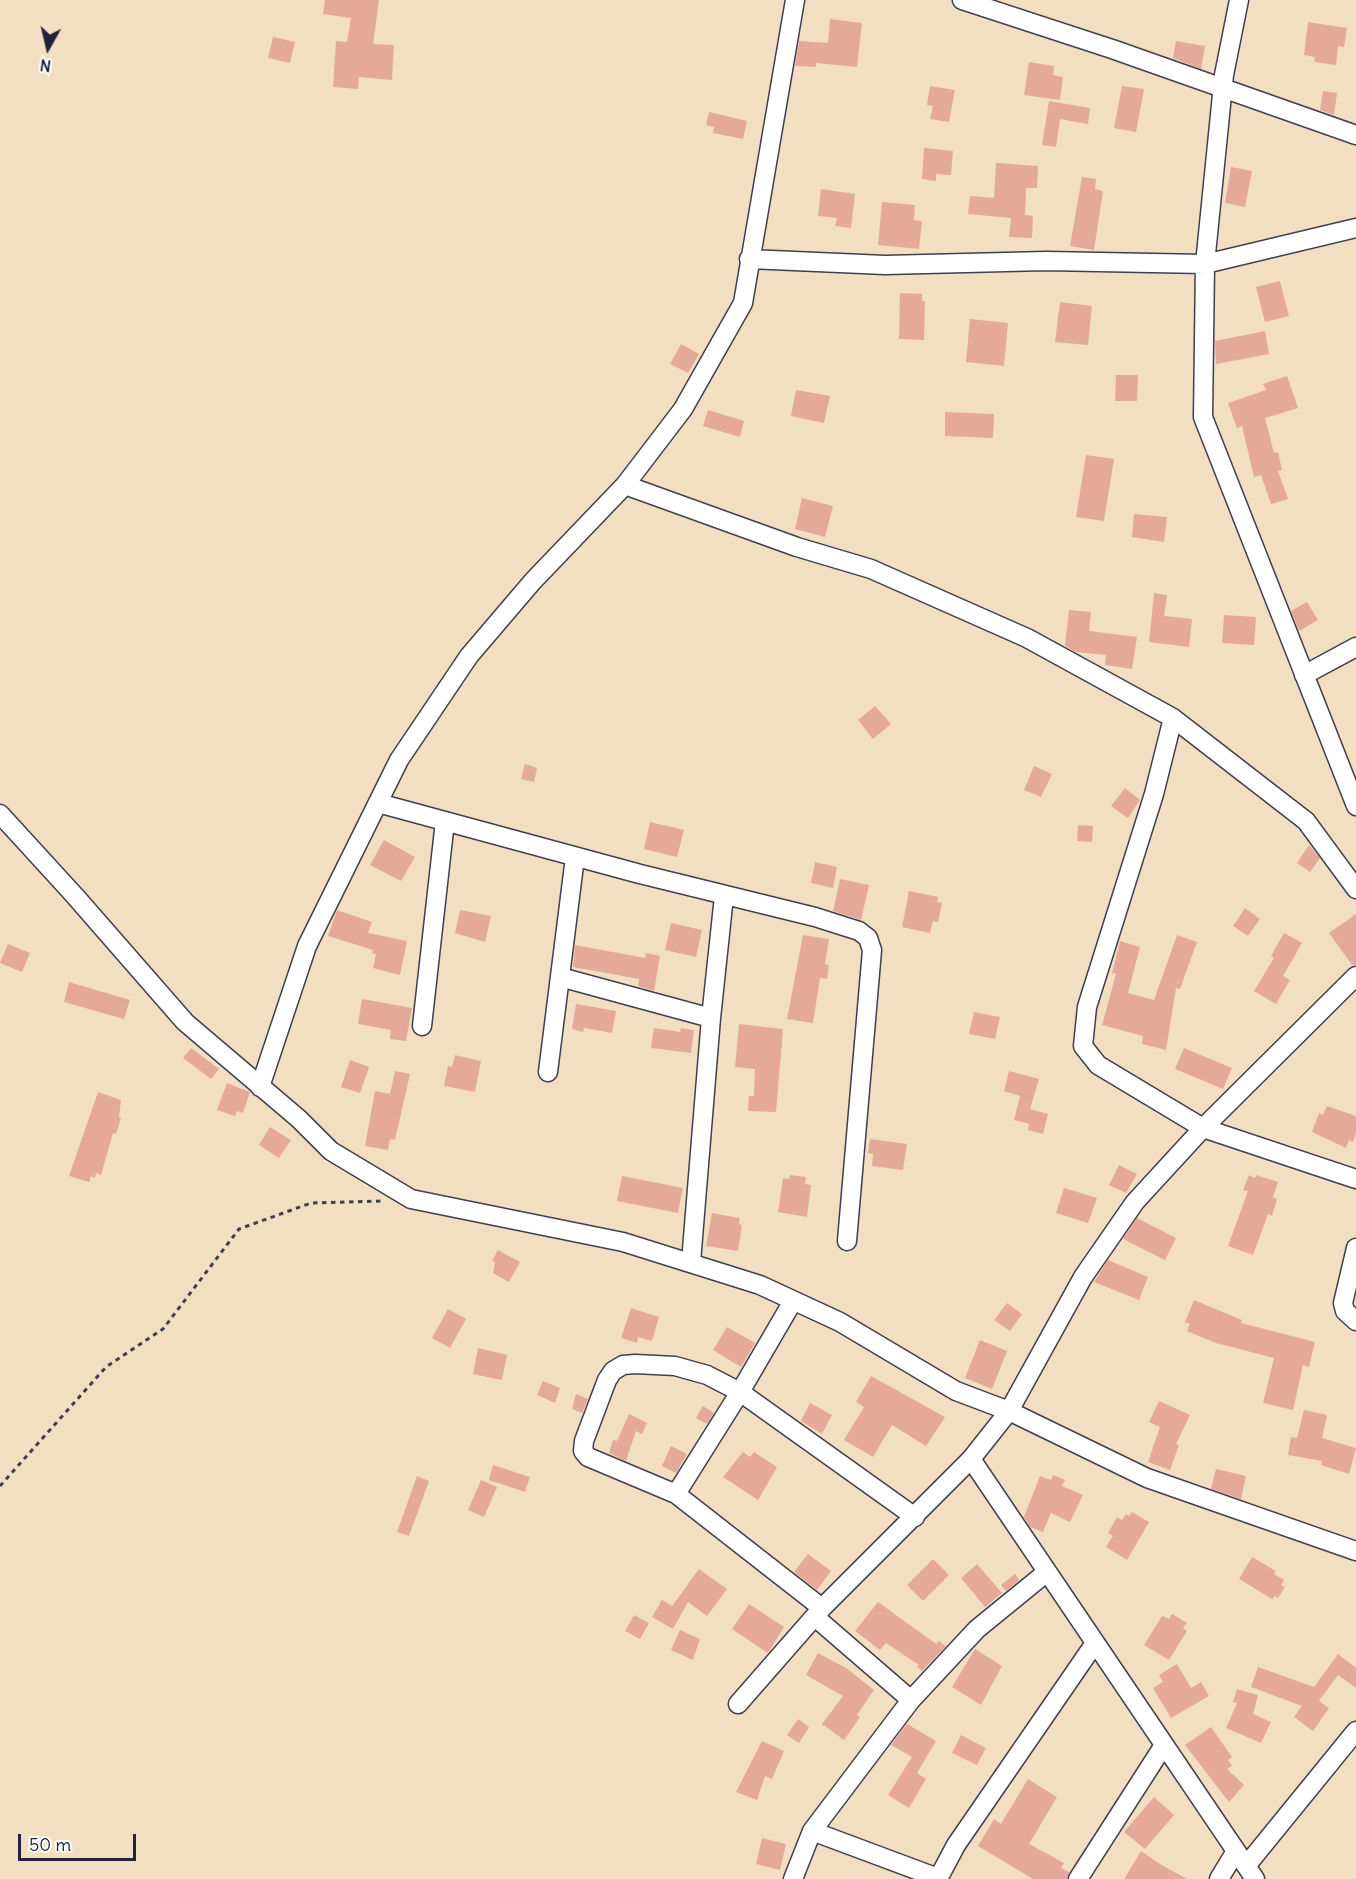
<!DOCTYPE html>
<html>
<head>
<meta charset="utf-8">
<style>
	body { margin:0 }
	#map { position:relative; width:1356px; height:1879px; overflow:hidden; background:#f2dfc1; font-family:Delius,sans-serif }
	canvas { display:block }
	.north { position:absolute; left:18px; top:18px; width:60px; height:60px; -webkit-text-stroke:4px #fff; paint-order:stroke; rotate:188deg; font-size:16px; font-weight:700; line-height:24px; text-align:center; color:#22223b }
	.north::after { content:''; display:block; margin:auto; width:21px; height:27px; background:#22223b; clip-path:polygon(50% 0,100% 100%,50% 72%,0 100%) }
	.scale { position:absolute; left:18px; top:1834px; width:118px; height:27px; box-sizing:border-box; border:3px solid #22223b; border-top:0; padding-left:8px; font-size:18px; line-height:21px; white-space:nowrap; color:#22223b; -webkit-text-stroke:4px #fff; paint-order:stroke }
</style>
</head>
<body>
<div id="map">
<canvas width="1356" height="1879"></canvas>
<div class="north">N</div>
<div class="scale">50 m</div>
</div>
<script>
const context = document.querySelector('canvas').getContext('2d');
context.lineJoin = 'round';
function fill(path, color) { context.fillStyle = color; context.fill(path, 'evenodd'); }
const poly = rows => new Path2D(rows.map(r => 'M' + r).join(''));
function trace(path, color, width, dash) { context.strokeStyle = color; context.lineWidth = width; context.lineCap = dash ? 'butt' : 'round'; context.setLineDash(dash || []); context.stroke(path); }
fill(poly([
	[325,0,379,0,373,44,394,45,392,80,359,77,358,89,333,87,336,41,347,42,351,18,323,14],
	[830,19,862,23,857,67,816,63,816,67,795,66,799,41,828,43],
	[1308,22,1347,28,1344,47,1338,46,1336,65,1314,62,1315,57,1304,55],
	[273,37,295,42,290,63,268,58],
	[1176,41,1205,46,1201,69,1173,58],
	[1029,62,1054,66,1053,75,1063,77,1060,100,1024,95],
	[930,86,955,90,949,122,930,119,933,106,927,105],
	[1122,86,1144,89,1136,132,1114,128],
	[1323,91,1337,93,1334,115,1320,110],
	[1049,101,1090,108,1088,124,1060,119,1056,147,1042,145],
	[709,112,747,121,743,139,713,133,714,127,706,125],
	[924,148,953,151,951,175,936,174,936,181,922,179],
	[996,163,1038,166,1037,188,1026,188,1025,215,1033,216,1032,238,1009,237,1011,218,968,214,970,196,994,198],
	[1231,167,1252,171,1245,207,1225,203],
	[1082,177,1096,179,1095,189,1103,191,1094,250,1070,246],
	[821,189,855,194,851,228,835,226,837,218,818,216],
	[882,202,915,205,914,220,922,221,919,249,878,245],
	[1280,281,1289,316,1265,322,1256,287],
	[900,293,922,294,922,301,925,301,924,340,899,339],
	[1060,302,1092,306,1088,345,1055,342],
	[970,319,1008,323,1004,366,966,362],
	[1265,331,1269,354,1216,364,1215,341],
	[681,344,699,354,688,373,670,364],
	[1116,375,1138,375,1137,401,1115,401],
	[1287,376,1298,408,1265,418,1274,453,1278,452,1282,470,1278,471,1288,499,1271,504,1261,475,1254,477,1242,426,1237,428,1228,403,1266,390,1263,384],
	[796,390,830,396,824,423,791,416],
	[708,410,744,421,740,437,703,426],
	[945,412,994,414,993,438,945,436],
	[1086,455,1114,459,1104,521,1076,517],
	[802,498,833,506,825,537,795,529],
	[1134,514,1167,517,1164,542,1132,537],
	[1154,593,1167,595,1164,616,1192,619,1189,647,1149,642],
	[1307,602,1318,620,1299,631,1291,611],
	[1069,610,1091,612,1089,631,1137,637,1132,669,1105,665,1106,655,1076,652,1065,646],
	[1224,615,1256,617,1254,645,1222,643],
	[875,706,891,724,873,739,858,720],
	[525,764,537,768,534,782,521,779],
	[1034,766,1052,774,1041,797,1024,790],
	[1125,788,1140,800,1128,818,1111,806],
	[650,822,684,830,677,857,644,849],
	[1078,825,1093,826,1092,842,1077,841],
	[384,840,415,857,401,881,370,865],
	[1309,845,1320,858,1310,872,1297,863],
	[815,862,837,867,833,888,811,883],
	[840,879,869,885,861,920,833,911],
	[909,891,938,897,937,902,942,903,938,922,933,921,930,933,902,927],
	[1245,908,1260,919,1248,936,1233,926],
	[337,910,372,922,368,933,407,941,400,975,373,968,376,954,372,953,373,950,328,936],
	[460,910,491,916,485,942,455,933],
	[1356,914,1356,965,1352,965,1329,933],
	[671,923,702,930,696,957,665,950],
	[1284,933,1302,943,1283,976,1290,980,1276,1004,1254,991,1274,958,1271,956],
	[803,935,829,939,825,964,829,965,827,979,820,978,813,1023,787,1019],
	[1177,935,1197,942,1180,989,1176,988,1166,1050,1142,1044,1143,1036,1102,1025,1116,974,1112,973,1120,941,1140,947,1128,993,1154,1000],
	[8,944,30,953,22,972,0,963],
	[575,945,645,958,646,953,660,956,654,991,638,986,639,979,573,967],
	[69,982,130,1000,124,1019,64,1002],
	[362,999,412,1008,406,1041,390,1039,391,1030,358,1024],
	[576,1004,616,1011,612,1033,584,1028,583,1032,572,1029],
	[974,1012,1000,1017,995,1039,969,1034],
	[739,1024,783,1029,776,1112,748,1111,749,1096,754,1096,755,1069,735,1067],
	[654,1028,680,1032,681,1028,694,1030,691,1053,651,1048],
	[191,1048,219,1069,211,1079,183,1058],
	[1184,1048,1232,1068,1223,1089,1175,1069],
	[455,1055,481,1061,475,1092,444,1086,448,1066,452,1067],
	[350,1060,369,1067,360,1093,341,1087],
	[395,1071,410,1074,395,1140,390,1139,388,1150,365,1146,375,1091,390,1094],
	[1009,1071,1039,1079,1030,1109,1048,1114,1043,1134,1028,1130,1029,1124,1014,1120,1020,1096,1004,1091],
	[227,1083,250,1092,243,1113,237,1111,235,1116,217,1110],
	[98,1092,121,1100,119,1117,121,1118,116,1134,113,1133,101,1175,96,1173,95,1178,91,1176,89,1182,69,1176],
	[1327,1106,1356,1116,1356,1133,1353,1142,1349,1140,1346,1148,1312,1132,1319,1113,1323,1115],
	[270,1127,291,1140,279,1158,259,1145],
	[870,1139,907,1144,903,1170,872,1166,873,1154,868,1153],
	[1119,1165,1137,1174,1126,1193,1109,1185],
	[790,1175,806,1177,805,1184,811,1185,807,1217,778,1212,783,1178,789,1179],
	[1249,1175,1255,1178,1256,1175,1278,1182,1273,1197,1277,1199,1272,1216,1268,1214,1253,1255,1228,1246,1248,1191,1243,1190],
	[622,1176,683,1188,678,1213,617,1201],
	[1064,1188,1097,1198,1088,1223,1056,1213],
	[712,1213,740,1218,739,1224,742,1225,738,1251,706,1246],
	[1137,1218,1176,1238,1165,1260,1123,1239],
	[498,1250,520,1262,509,1282,493,1273,495,1262,492,1261],
	[1108,1260,1148,1277,1139,1300,1094,1282],
	[1194,1300,1242,1320,1241,1323,1315,1342,1309,1367,1303,1365,1293,1410,1263,1403,1274,1358,1216,1343,1187,1331,1190,1324,1185,1322],
	[1007,1303,1022,1314,1010,1331,994,1320],
	[631,1308,659,1317,652,1341,638,1337,637,1343,621,1338],
	[448,1309,466,1319,450,1348,432,1338],
	[727,1327,755,1343,741,1367,713,1350],
	[980,1340,1007,1351,992,1389,965,1378],
	[478,1348,507,1355,502,1380,473,1374],
	[871,1376,945,1417,926,1446,892,1425,873,1457,844,1440,864,1407,856,1402],
	[543,1381,560,1388,555,1403,537,1395],
	[576,1394,588,1399,582,1413,572,1409],
	[1159,1401,1190,1415,1176,1444,1179,1445,1170,1470,1148,1462,1160,1427,1149,1422],
	[810,1403,832,1415,822,1434,801,1421],
	[703,1406,714,1413,707,1424,696,1418],
	[1304,1410,1327,1415,1322,1438,1356,1448,1349,1474,1321,1465,1322,1461,1288,1455,1291,1437,1297,1438],
	[629,1414,647,1423,642,1434,636,1431,626,1461,609,1453,613,1440,617,1441],
	[671,1446,687,1454,676,1473,662,1466],
	[743,1452,750,1457,754,1452,777,1467,758,1500,723,1477],
	[493,1465,530,1477,525,1492,489,1480],
	[1216,1469,1246,1476,1241,1499,1211,1489],
	[1053,1475,1065,1480,1062,1486,1083,1495,1070,1522,1051,1513,1043,1532,1030,1527,1024,1517,1040,1476,1051,1480],
	[417,1476,429,1481,409,1536,397,1532],
	[481,1480,497,1487,484,1517,468,1510],
	[1132,1512,1149,1522,1127,1560,1106,1547,1113,1536,1108,1533,1117,1517,1122,1520,1126,1514,1129,1516],
	[808,1554,831,1571,817,1590,794,1572],
	[1252,1557,1276,1571,1274,1574,1284,1580,1281,1585,1285,1587,1278,1598,1275,1596,1272,1599,1239,1579],
	[933,1559,949,1575,923,1601,907,1585],
	[977,1564,1002,1593,985,1607,961,1578],
	[699,1569,727,1589,707,1616,688,1602,673,1629,652,1617,662,1600,672,1606],
	[1015,1574,1019,1580,1006,1591,1001,1585],
	[878,1602,936,1644,939,1641,946,1646,922,1671,917,1667,919,1665,886,1643,880,1650,855,1631],
	[749,1604,784,1627,768,1653,732,1629],
	[1172,1614,1187,1623,1183,1628,1187,1631,1169,1660,1144,1645,1162,1616,1169,1619],
	[634,1615,649,1623,640,1639,625,1631],
	[680,1630,700,1639,693,1660,671,1650],
	[975,1649,1002,1666,981,1705,952,1687],
	[818,1653,846,1668,874,1690,857,1715,860,1717,844,1740,822,1724,843,1696,806,1675],
	[1338,1654,1356,1668,1356,1688,1338,1675,1319,1701,1329,1708,1313,1731,1294,1717,1302,1706,1251,1687,1258,1667,1314,1687],
	[1177,1664,1191,1688,1201,1682,1209,1696,1171,1718,1153,1688,1163,1682,1159,1675],
	[1237,1689,1258,1695,1253,1714,1271,1722,1261,1743,1226,1728,1237,1703,1233,1702],
	[798,1719,809,1727,799,1743,787,1735],
	[907,1724,936,1741,917,1773,926,1779,909,1808,888,1795,912,1757,891,1745],
	[1211,1727,1232,1757,1228,1760,1232,1766,1227,1769,1244,1785,1229,1802,1185,1745],
	[961,1735,986,1748,977,1765,952,1753],
	[762,1741,784,1751,772,1779,765,1776,757,1800,736,1792],
	[1028,1779,1057,1797,1029,1844,1064,1863,1061,1868,1069,1872,1067,1879,1033,1879,978,1846,994,1819,1001,1824],
	[1154,1797,1174,1815,1145,1849,1124,1832],
	[762,1838,786,1844,780,1870,756,1864],
	[1141,1851,1160,1864,1187,1879,1124,1879]
]), '#e4a99b');
const minor = poly([
	[962,0,1112,49,1356,135],
	[1239,0,1224,75,1205,264,1203,417,1356,806],
	[749,259,885,265,1046,261,1205,264,1356,228],
	[625,485,797,547,871,569,1027,638,1173,718,1306,821,1356,889],
	[1304,675,1356,647],
	[1173,718,1154,794,1087,1007,1083,1046,1098,1065,1203,1128,1356,1179],
	[378,803,640,874,815,917,859,931,868,938,872,950,847,1241],
	[0,814,75,896,185,1022,299,1119,331,1151,411,1199,623,1242,760,1285,840,1322,956,1391,1009,1411,1147,1478,1356,1551],
	[560,977,711,1018],
	[422,1026,445,821],
	[548,1072,575,857],
	[260,1087,307,946,399,760,469,656,533,581,625,485,683,409,743,303,795,0],
	[1356,1248,1343,1303,1345,1311,1356,1321],
	[691,1262,711,1018,724,896],
	[971,1459,1255,1879],
	[676,1494,740,1392,793,1301],
	[822,1608,676,1494,588,1457,583,1451,584,1441,607,1380,613,1371,623,1365,635,1364,675,1366,707,1375,740,1392,915,1517],
	[815,1617,911,1700],
	[738,1704,822,1608,971,1459,1009,1411,1083,1277,1135,1202,1203,1128,1356,976],
	[812,1831,938,1878],
	[1246,1866,1356,1731],
	[793,1879,812,1831,911,1700,977,1629,1047,1572],
	[938,1879,956,1845,1095,1643],
	[1078,1879,1164,1745],
	[1219,1879,1236,1851]
]);
trace(minor, '#413e4f', 21);
trace(poly([
	[0,1486,106,1367,163,1329,239,1229,311,1203,382,1201]
]), '#413e4f', 3, [4.5, 4.5]);
trace(minor, '#fff', 18);
</script>
</body>
</html>
